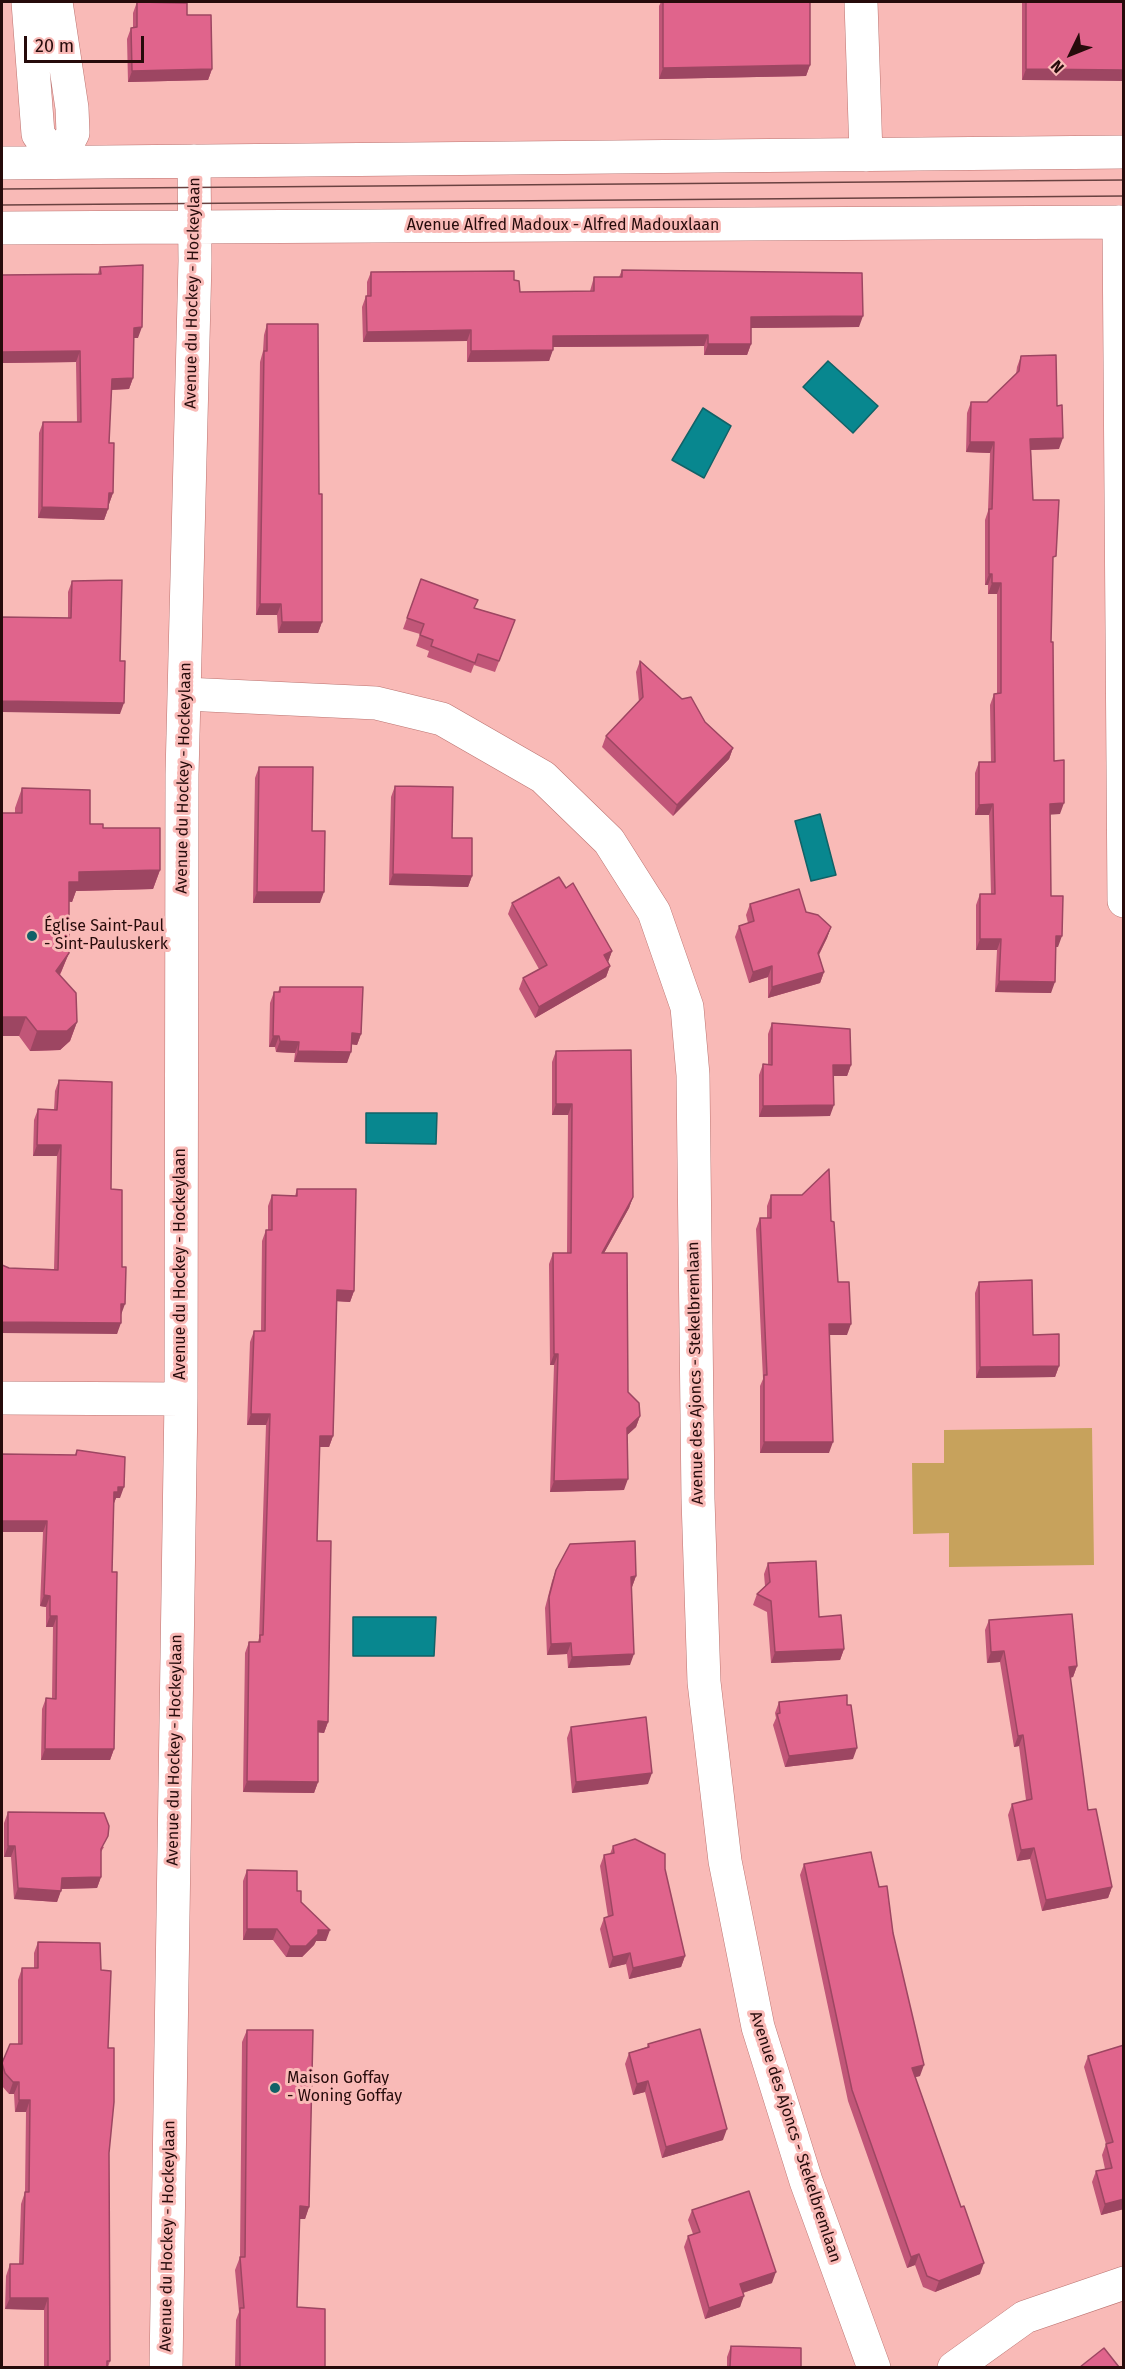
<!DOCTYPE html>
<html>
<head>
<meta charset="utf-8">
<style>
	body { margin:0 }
	#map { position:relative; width:1125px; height:2369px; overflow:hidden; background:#f9bab7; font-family:"Fira Sans",sans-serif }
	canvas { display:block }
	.frame { position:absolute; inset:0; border:3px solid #260b0b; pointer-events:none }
	.north { position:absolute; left:1041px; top:24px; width:60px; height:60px; -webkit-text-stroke:4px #f9bab7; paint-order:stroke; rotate:227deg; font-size:16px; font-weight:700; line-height:24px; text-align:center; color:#260b0b }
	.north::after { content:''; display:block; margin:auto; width:21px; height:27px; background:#260b0b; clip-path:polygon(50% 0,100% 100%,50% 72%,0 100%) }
	.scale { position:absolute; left:24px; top:36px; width:120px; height:27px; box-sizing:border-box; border:3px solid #260b0b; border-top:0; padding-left:8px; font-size:18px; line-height:21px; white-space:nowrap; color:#260b0b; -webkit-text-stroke:4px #f9bab7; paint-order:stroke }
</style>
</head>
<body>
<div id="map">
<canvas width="1125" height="2369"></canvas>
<div class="frame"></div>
<div class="north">N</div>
<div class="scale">20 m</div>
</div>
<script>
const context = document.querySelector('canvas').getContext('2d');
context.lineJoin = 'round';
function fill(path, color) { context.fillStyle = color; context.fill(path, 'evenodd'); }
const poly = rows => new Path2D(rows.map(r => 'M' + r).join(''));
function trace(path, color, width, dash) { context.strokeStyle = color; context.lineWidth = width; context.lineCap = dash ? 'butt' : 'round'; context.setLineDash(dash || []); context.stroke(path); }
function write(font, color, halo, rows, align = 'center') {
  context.font = font + ' "Fira Sans",sans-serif'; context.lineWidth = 6; context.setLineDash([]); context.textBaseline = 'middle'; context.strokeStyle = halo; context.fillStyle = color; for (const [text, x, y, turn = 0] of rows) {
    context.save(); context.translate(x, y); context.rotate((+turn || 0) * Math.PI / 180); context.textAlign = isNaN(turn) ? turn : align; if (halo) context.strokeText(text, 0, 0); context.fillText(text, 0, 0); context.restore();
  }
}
fill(poly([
	[1092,1428,1094,1565,949,1567,949,1533,913,1534,912,1463,944,1463,944,1430]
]), '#c7a25c');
const water = poly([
	[828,361,878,406,853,433,803,387,828,361],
	[703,408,731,426,704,478,672,460,703,408],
	[820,814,836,875,811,881,795,821,820,814],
	[366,1113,437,1113,436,1144,366,1143,366,1113],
	[353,1617,436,1617,434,1656,353,1656,353,1617]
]);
fill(water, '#08878f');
trace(water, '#116267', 1.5);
const minor = poly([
	[28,2,38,134,58,162,73,133,72,108,56,2],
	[861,2,866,155],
	[2,163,1124,152],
	[1119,222,1124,901],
	[2,228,1124,222],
	[185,694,376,703,442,719,543,777,609,841,654,912,687,1007,693,1075,698,1499,704,1682,725,1861,758,2027,806,2181,874,2368],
	[2,1398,181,1399],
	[166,2368,181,1399,182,774,195,261,194,161],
	[954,2368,1025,2317,1124,2283]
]);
trace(minor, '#bb7370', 34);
trace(minor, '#fff', 33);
trace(poly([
	[2,189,1124,180],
	[2,205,1124,196]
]), '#694241', 1.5);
fill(poly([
	[137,2,187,15,212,69,208,80,128,82,127,39,131,28,133,28,133,13],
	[661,2,810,2,810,65,806,76,659,79,659,6],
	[1022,2,1124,2,1022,80],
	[100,267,138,338,134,338,133,378,129,389,111,390,109,443,113,493,109,504,108,504,108,509,104,520,38,518,39,433,43,422,77,422,76,362,2,363,2,275,98,274],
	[622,270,859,327,751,328,751,344,747,355,704,355,704,346,553,347,549,361,467,362,467,341,363,342,362,307,366,296,367,296,367,282,371,272,514,280,520,292,590,291,594,277,619,277],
	[267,324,319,494,322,622,318,633,278,633,277,615,256,615,260,362,263,351,264,335],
	[1021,356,1057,406,1059,449,1031,450,1033,500,1052,566,1051,642,1054,761,1060,814,1050,814,1051,896,1058,947,1056,947,1051,993,995,992,997,950,976,950,976,905,980,894,991,894,989,815,975,815,975,773,979,762,991,762,990,705,994,694,997,694,997,594,988,594,988,585,985,585,985,520,988,511,990,453,966,452,967,413,971,402,987,402,1016,374,1017,367],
	[421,579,475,608,515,620,495,672,474,665,471,673,427,657,429,651,416,646,420,634,403,629],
	[72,581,120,661,120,714,68,618,68,592],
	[640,661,733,748,729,759,673,816,602,747,606,736,639,702,636,672],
	[259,767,312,831,320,903,253,903,255,778],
	[395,786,452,838,472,876,468,887,389,885,391,797],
	[22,788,90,824,103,828,160,870,153,889,76,891,72,902,69,901,69,953,60,975,77,1022,70,1041,60,1050,30,1051,19,1036,2,1036,2,813,15,813,15,808],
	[566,888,612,951,608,962,610,966,606,977,535,1018,519,989,523,978,539,969,508,914,512,903],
	[750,904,806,912,831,927,827,938,819,955,824,972,820,983,768,998,768,977,749,983,735,937,739,926,748,923,746,915],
	[280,987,361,1034,357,1045,352,1044,347,1063,294,1062,295,1053,276,1052,275,1047,269,1047,270,1003,274,992,278,992],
	[772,1023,851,1065,847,1076,833,1076,830,1116,759,1117,759,1075,763,1064,768,1064,768,1034],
	[556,1051,633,1197,629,1208,604,1253,628,1392,640,1416,636,1427,627,1435,624,1490,550,1492,554,1365,550,1365,549,1264,553,1253,567,1253,568,1115,552,1115,552,1062],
	[59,1080,111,1189,121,1315,117,1334,9,1268,54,1269,57,1156,33,1156,34,1120,38,1109,54,1110,55,1091],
	[297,1189,354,1291,350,1302,337,1301,333,1436,329,1447,319,1447,317,1541,328,1722,324,1733,318,1732,318,1782,314,1793,243,1792,245,1653,249,1642,258,1642,259,1638,266,1425,247,1425,250,1342,254,1331,261,1331,262,1241,266,1230,268,1230,268,1206,272,1195,295,1196],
	[771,1195,831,1221,838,1282,847,1335,830,1335,829,1453,760,1453,760,1386,763,1379,756,1229,760,1218,767,1218,767,1206],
	[979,1282,1033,1335,1059,1366,1055,1377,976,1378,975,1293],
	[77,1450,120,1498,116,1498,114,1503,113,1503,112,1572,114,1749,110,1760,41,1760,42,1709,46,1698,52,1698,53,1627,46,1627,46,1607,40,1606,43,1532,2,1532,75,1455],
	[768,1563,819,1617,844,1649,840,1660,771,1663,767,1612,753,1605,757,1594,765,1586,764,1574],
	[556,1570,636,1576,632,1587,631,1587,630,1665,568,1668,567,1654,547,1655,545,1608,552,1581],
	[989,1620,1077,1666,1073,1677,1070,1678,1088,1810,1112,1887,1108,1898,1042,1911,1030,1859,1017,1861,1008,1815,1012,1804,1026,1800,1019,1746,1014,1747,1000,1662,987,1663,985,1630],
	[779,1702,853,1759,785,1767,773,1725,776,1718,775,1713],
	[571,1727,648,1784,572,1793,567,1738],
	[8,1812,104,1847,101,1852,101,1877,97,1888,61,1889,57,1902,14,1899,11,1857,4,1857,4,1823],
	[613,1846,665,1869,685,1956,681,1967,629,1979,626,1964,609,1968,600,1929,604,1918,608,1917,600,1866,604,1855,610,1854],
	[804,1864,879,1887,920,2076,915,2077,980,2274,935,2292,923,2287,915,2265,907,2268,848,2101,800,1875],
	[247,1870,297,1891,301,1902,326,1941,316,1941,314,1945,302,1957,286,1957,273,1940,243,1940,243,1881],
	[38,1942,101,1970,109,2153,110,2361,108,2367,44,2367,44,2310,5,2309,6,2276,10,2264,19,2264,21,2204,25,2192,26,2112,15,2112,14,2094,9,2094,2,2086,2,2063,18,2044,18,1980,22,1968,34,1968,34,1953],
	[247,2030,309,2207,305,2219,299,2219,297,2307,325,2367,235,2367,236,2320,239,2312,235,2270,240,2257,242,2042],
	[648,2044,723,2140,662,2158,645,2092,633,2095,625,2064,629,2053,647,2047],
	[1124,2045,1124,2209,1101,2215,1092,2182,1096,2171,1105,2169,1102,2155,1106,2144,1084,2067,1088,2056],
	[692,2210,772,2283,743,2293,740,2307,705,2319,684,2247,688,2236,693,2234,688,2220],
	[731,2346,801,2367,727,2367,727,2357]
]), '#c15678');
fill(poly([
	[810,65,806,76,659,79,663,68],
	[212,69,208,80,128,82,132,71],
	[1026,69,1124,70,1124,81,1022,80],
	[863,316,859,327,747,328,751,317],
	[142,327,138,338,130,338,134,328],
	[471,330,467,341,363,342,367,332],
	[708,335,704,346,549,347,553,336],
	[708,344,751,344,747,355,704,355],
	[553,350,549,361,467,362,471,351],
	[80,351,76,362,2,363,2,352],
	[133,378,129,389,108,390,112,379],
	[1063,438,1059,449,1026,450,1030,439],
	[970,442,994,442,990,453,966,452],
	[109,493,113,493,109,504,105,504],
	[42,507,108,509,104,520,38,518],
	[989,574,992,574,988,585,985,585],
	[992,583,1001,583,997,594,988,594],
	[260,604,281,604,277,615,256,615],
	[282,622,322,622,318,633,278,633],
	[2,701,124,703,120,714,2,712],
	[733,748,729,759,673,816,677,805],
	[1064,803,1060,814,1046,815,1050,804],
	[993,804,989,815,975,815,979,805],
	[160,870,153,889,76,891,72,902,62,901,69,882,79,872],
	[393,874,472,876,468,887,389,885],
	[257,892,324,892,320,903,253,903],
	[831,927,827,938,814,964,818,953],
	[1056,936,1062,936,1058,947,1052,947],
	[980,939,1001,939,997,950,976,950],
	[612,951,608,962,604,955],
	[69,953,61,972,49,990,56,971],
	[610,966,606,977,535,1018,539,1007],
	[772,966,768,977,749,983,753,972],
	[824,972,820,983,768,998,772,987],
	[999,981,1055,982,1051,993,995,992],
	[2,1017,26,1017,19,1036,2,1036],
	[77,1022,70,1041,60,1050,30,1051,37,1031],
	[352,1033,361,1034,357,1045,348,1044],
	[273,1036,279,1036,275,1047,269,1047],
	[280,1041,299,1042,295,1053,276,1052],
	[298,1051,351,1052,347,1063,294,1062],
	[833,1065,851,1065,847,1076,829,1076],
	[556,1104,572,1104,568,1115,552,1115],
	[834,1105,830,1116,759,1117,763,1106],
	[37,1145,61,1145,57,1156,33,1156],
	[633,1197,629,1208,598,1264,602,1253],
	[337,1290,354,1291,350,1302,333,1301],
	[121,1304,125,1304,121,1315,117,1315],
	[2,1322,121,1323,117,1334,2,1333],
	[829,1324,851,1324,847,1335,825,1335],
	[554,1354,558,1354,554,1365,550,1365],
	[1059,1366,1055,1377,976,1378,980,1367],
	[251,1414,270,1414,266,1425,247,1425],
	[640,1416,636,1427,623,1439,627,1428],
	[320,1436,333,1436,329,1447,316,1447],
	[764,1442,833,1442,829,1453,760,1453],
	[628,1479,624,1490,550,1492,554,1481],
	[118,1487,124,1487,120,1498,116,1498,114,1503,110,1503,114,1492],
	[2,1521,47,1521,43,1532,2,1532],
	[636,1576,632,1587,627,1588,631,1577],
	[44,1595,50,1596,46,1607,40,1606],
	[50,1616,57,1616,53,1627,46,1627],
	[571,1643,567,1654,547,1655,551,1644],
	[844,1649,840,1660,771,1663,775,1652],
	[1004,1651,1000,1662,987,1663,991,1652],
	[634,1654,630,1665,568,1668,572,1657],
	[1077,1666,1073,1677,1065,1678,1069,1667],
	[318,1721,328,1722,324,1733,314,1732],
	[1023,1735,1019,1746,1014,1747,1018,1736],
	[857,1748,853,1759,785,1767,789,1756],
	[45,1749,114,1749,110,1760,41,1760],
	[652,1773,648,1784,572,1793,576,1782],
	[247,1781,318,1782,314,1793,243,1792],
	[8,1846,15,1846,11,1857,4,1857],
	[1034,1848,1030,1859,1017,1861,1021,1850],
	[101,1877,97,1888,58,1889,62,1878],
	[1112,1887,1108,1898,1042,1911,1046,1900],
	[18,1888,61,1891,57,1902,14,1899],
	[247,1929,277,1929,273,1940,243,1940],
	[318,1930,330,1930,326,1941,316,1941,314,1945,302,1957,286,1957,290,1946],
	[630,1953,626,1964,609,1968,613,1957],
	[685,1956,681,1967,629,1979,633,1968],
	[924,2065,920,2076,908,2079,912,2068],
	[648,2081,645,2092,633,2095,637,2084],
	[13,2082,19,2082,14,2094,9,2094],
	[19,2100,30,2100,26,2112,15,2112],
	[727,2129,723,2140,662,2158,666,2147],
	[1124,2199,1124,2209,1101,2215,1105,2204],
	[300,2206,309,2207,305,2219,295,2219],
	[919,2254,915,2265,907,2268,911,2257],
	[984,2263,980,2274,935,2292,939,2281],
	[776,2272,772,2283,736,2295,740,2284],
	[744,2296,740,2307,705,2319,709,2308],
	[10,2298,48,2298,44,2310,5,2309]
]), '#9d4662');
const building = poly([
	[137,2,187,3,187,15,211,15,212,69,132,71,131,28,137,27,137,2],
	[663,2,810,2,810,65,663,68,663,2],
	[1026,2,1124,2,1124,70,1026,69,1026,2],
	[143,265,142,327,134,328,133,378,112,379,109,443,114,443,113,493,109,493,108,509,42,507,43,422,81,422,80,351,2,352,2,275,101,274,100,267,143,265],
	[622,270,862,273,863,316,751,317,751,344,708,344,708,335,553,336,553,350,471,351,471,330,367,332,366,296,371,296,371,272,514,271,514,280,519,281,520,292,594,291,594,277,622,277,622,270],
	[267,324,318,324,319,494,322,494,322,622,282,622,281,604,260,604,264,351,267,351,267,324],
	[1056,355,1057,406,1062,405,1063,438,1030,439,1033,500,1059,500,1056,556,1053,557,1051,642,1053,642,1054,761,1064,760,1064,803,1050,804,1051,896,1063,896,1062,936,1056,936,1055,982,999,981,1001,939,980,939,980,894,995,894,993,804,979,805,979,762,995,762,994,694,1001,693,1001,583,992,583,992,574,989,574,989,509,992,509,994,442,970,442,971,402,987,402,1019,371,1021,356,1056,355],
	[421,579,478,600,474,608,515,620,499,661,478,654,475,663,431,646,433,640,420,635,424,624,407,618,421,579],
	[122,580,120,661,125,661,124,703,2,701,2,617,71,618,72,581,122,580],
	[640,661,682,699,691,697,705,722,733,748,677,805,606,736,643,697,640,661],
	[259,767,313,767,312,831,325,831,324,892,257,892,259,767],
	[395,786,453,787,452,838,472,838,472,876,393,874,395,786],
	[22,788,90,790,90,824,103,824,103,828,160,828,160,870,79,872,79,882,69,882,69,953,56,971,76,993,77,1022,67,1031,37,1031,26,1017,2,1017,2,813,22,813,22,788],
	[559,877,566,888,573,883,612,951,604,955,610,966,539,1007,523,978,547,965,512,903,559,877],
	[799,889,806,912,818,915,831,927,818,953,824,972,772,987,772,966,753,972,739,926,754,921,750,904,799,889],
	[280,987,363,987,361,1034,352,1033,351,1052,298,1051,299,1042,280,1041,279,1036,273,1036,274,992,280,992,280,987],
	[772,1023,850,1029,851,1065,833,1065,834,1105,763,1106,763,1064,772,1065,772,1023],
	[631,1050,633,1197,602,1253,627,1253,628,1392,639,1403,640,1416,627,1428,628,1479,554,1481,558,1354,554,1354,553,1253,571,1253,572,1104,556,1104,556,1051,631,1050],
	[59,1080,112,1082,111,1189,122,1190,122,1267,126,1267,125,1304,121,1304,121,1323,2,1322,2,1265,9,1268,58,1270,61,1145,37,1145,38,1109,57,1110,59,1080],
	[829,1169,831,1221,834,1222,838,1282,849,1282,851,1324,829,1324,833,1442,764,1442,764,1375,767,1375,760,1218,771,1218,771,1195,802,1195,829,1169],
	[297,1189,356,1189,354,1291,337,1290,333,1436,320,1436,317,1541,331,1541,328,1722,318,1721,318,1782,247,1781,249,1642,260,1642,260,1635,263,1635,270,1414,251,1414,254,1331,265,1331,266,1230,272,1230,272,1195,297,1196,297,1189],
	[1032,1280,1033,1335,1059,1334,1059,1366,980,1367,979,1282,1032,1280],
	[77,1450,125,1457,124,1487,118,1487,118,1492,114,1492,112,1572,117,1572,114,1749,45,1749,46,1698,56,1699,57,1616,50,1616,50,1596,44,1595,47,1521,2,1521,2,1454,76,1455,77,1450],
	[635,1541,636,1576,631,1577,634,1654,572,1657,571,1643,551,1644,549,1597,556,1570,570,1544,635,1541],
	[816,1561,819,1617,841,1615,844,1649,775,1652,771,1601,757,1594,770,1582,768,1563,816,1561],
	[1072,1614,1077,1666,1069,1667,1088,1810,1096,1809,1112,1887,1046,1900,1034,1848,1021,1850,1012,1804,1032,1799,1023,1735,1018,1736,1004,1651,991,1652,989,1620,1072,1614],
	[847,1695,847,1705,851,1705,857,1748,789,1756,777,1714,780,1713,779,1702,847,1695],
	[646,1717,652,1773,576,1782,571,1727,646,1717],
	[8,1812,104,1813,109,1826,108,1836,101,1849,101,1877,62,1878,61,1891,18,1888,15,1846,8,1846,8,1812],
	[635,1839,665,1854,665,1869,685,1956,633,1968,630,1953,613,1957,604,1918,613,1915,604,1855,614,1853,613,1846,635,1839],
	[871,1852,879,1887,887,1886,893,1933,924,2065,912,2068,961,2207,964,2206,984,2263,939,2281,927,2276,919,2254,911,2257,852,2090,804,1864,871,1852],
	[247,1870,297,1871,297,1891,301,1891,301,1902,330,1930,318,1930,318,1934,306,1946,290,1946,277,1929,247,1929,247,1870],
	[38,1942,100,1943,101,1970,111,1971,108,2048,114,2048,114,2102,109,2153,110,2361,107,2361,107,2367,48,2367,48,2298,10,2298,10,2264,23,2264,25,2192,29,2192,30,2100,19,2100,19,2082,13,2082,5,2073,2,2063,10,2044,22,2044,22,1968,38,1968,38,1942],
	[700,2029,727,2129,666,2147,648,2081,637,2084,629,2053,649,2047,648,2044,700,2029],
	[247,2030,313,2030,309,2207,300,2206,297,2307,325,2309,325,2367,240,2367,240,2308,244,2308,240,2257,245,2257,247,2030],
	[1124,2045,1124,2199,1105,2204,1096,2171,1112,2168,1106,2144,1113,2142,1088,2056,1124,2045],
	[749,2191,776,2272,740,2284,744,2296,709,2308,688,2236,700,2232,692,2210,749,2191],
	[731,2346,801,2348,801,2367,730,2367,731,2346],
	[1104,2348,1119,2367,1080,2367,1104,2348]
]);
fill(building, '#e0648c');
trace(building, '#9d4662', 1.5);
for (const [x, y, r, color] of [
	[32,936,6,"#106167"],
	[275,2088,6,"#106167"]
]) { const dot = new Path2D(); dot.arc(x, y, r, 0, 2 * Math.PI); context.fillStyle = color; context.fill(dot); trace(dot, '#f9bab7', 2); }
write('16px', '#260b0b', '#f9bab7', [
	["Avenue Alfred Madoux - Alfred Madouxlaan",563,226],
	["Avenue du Hockey - Hockeylaan",193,293,-89],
	["Avenue du Hockey - Hockeylaan",184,778,-89],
	["Avenue du Hockey - Hockeylaan",181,1264,-90],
	["Avenue des Ajoncs - Stekelbremlaan",696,1373,-91],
	["Avenue du Hockey - Hockeylaan",175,1750,-89],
	["Avenue des Ajoncs - Stekelbremlaan",795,2137,72],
	["Avenue du Hockey - Hockeylaan",168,2236,-89]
]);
write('16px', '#260b0b', '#f9bab7', [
	["Église Saint-Paul",44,927],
	["- Sint-Pauluskerk",44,945],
	["Maison Goffay",287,2079],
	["- Woning Goffay",287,2097]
], 'left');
</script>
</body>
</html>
